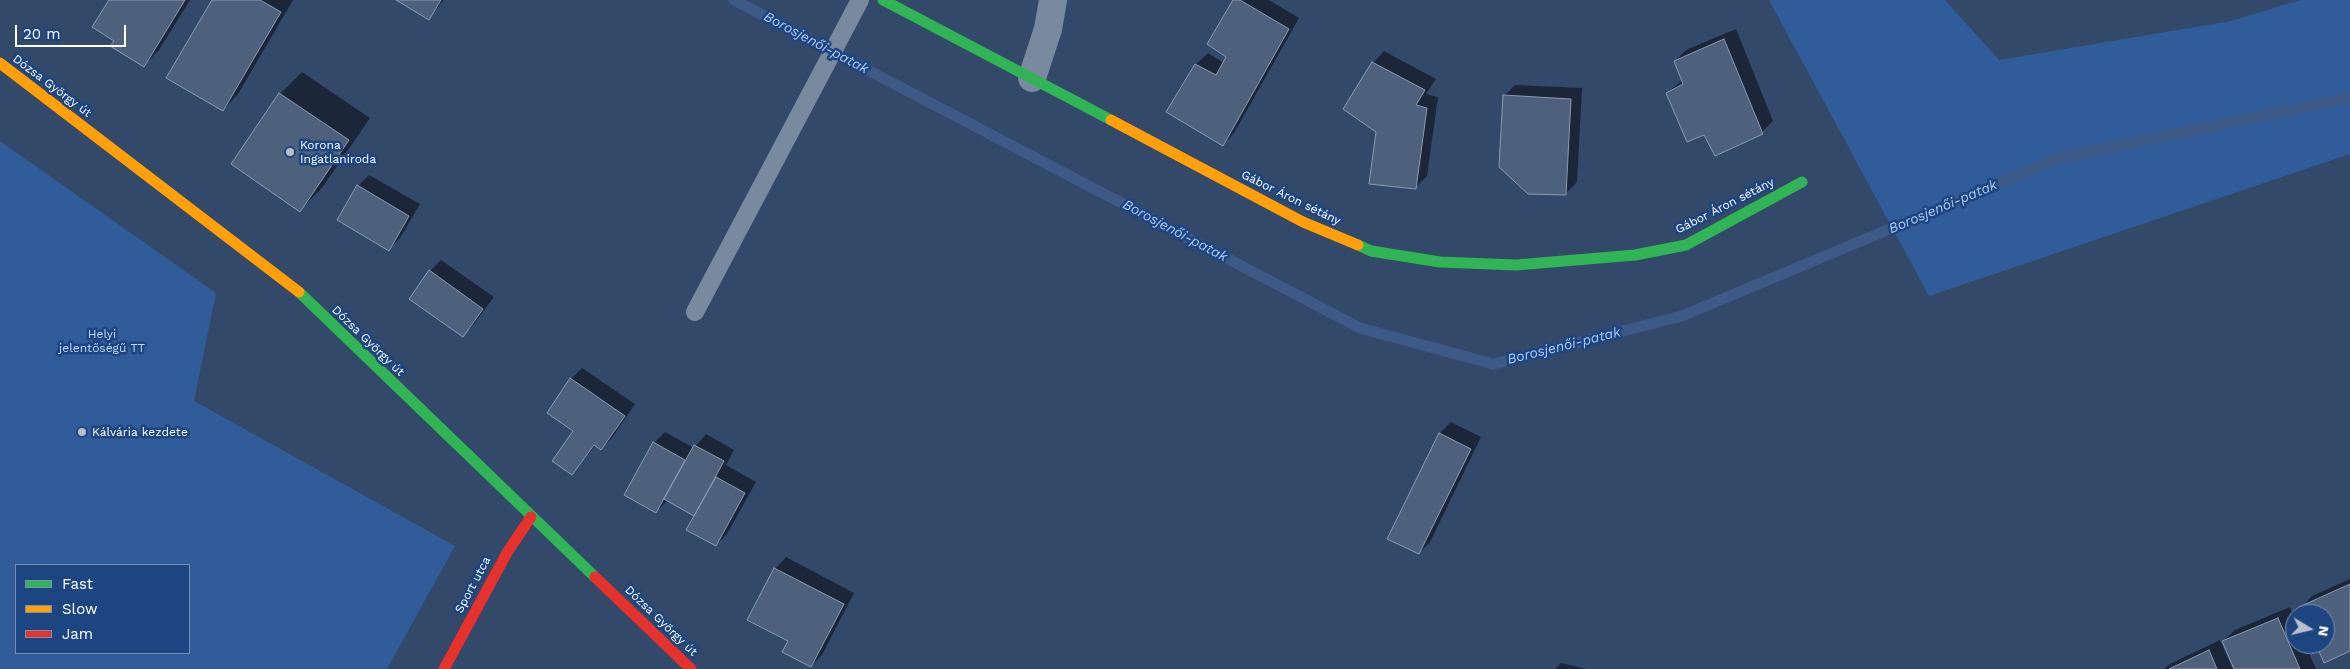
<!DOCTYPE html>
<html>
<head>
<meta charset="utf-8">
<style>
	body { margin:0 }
	#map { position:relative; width:2350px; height:669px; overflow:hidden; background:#33496a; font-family:"Work Sans",sans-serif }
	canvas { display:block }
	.legend { position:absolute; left:15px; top:564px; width:175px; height:90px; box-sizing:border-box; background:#1c4581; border:1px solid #778fb3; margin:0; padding:6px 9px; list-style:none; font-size:15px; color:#fff }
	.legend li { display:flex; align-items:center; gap:10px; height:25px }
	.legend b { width:25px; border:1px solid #778fb3 }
	.north { position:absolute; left:2285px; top:604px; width:50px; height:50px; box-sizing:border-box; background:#1c4581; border:1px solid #778fb3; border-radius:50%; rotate:99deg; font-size:14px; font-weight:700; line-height:20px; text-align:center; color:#fff }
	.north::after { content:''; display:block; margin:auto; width:18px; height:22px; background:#b8bfcb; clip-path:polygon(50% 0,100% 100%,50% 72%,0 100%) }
	.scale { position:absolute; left:15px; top:25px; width:111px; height:22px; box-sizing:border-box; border:2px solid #fff; border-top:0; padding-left:6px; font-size:15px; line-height:18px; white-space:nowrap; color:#fff; -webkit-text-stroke:4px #1c4581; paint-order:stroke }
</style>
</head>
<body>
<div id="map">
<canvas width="2350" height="669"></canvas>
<ul class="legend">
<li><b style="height:6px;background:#30b455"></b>Fast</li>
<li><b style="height:6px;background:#ff9f0a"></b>Slow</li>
<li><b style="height:6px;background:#e5322d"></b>Jam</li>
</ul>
<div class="north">N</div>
<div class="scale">20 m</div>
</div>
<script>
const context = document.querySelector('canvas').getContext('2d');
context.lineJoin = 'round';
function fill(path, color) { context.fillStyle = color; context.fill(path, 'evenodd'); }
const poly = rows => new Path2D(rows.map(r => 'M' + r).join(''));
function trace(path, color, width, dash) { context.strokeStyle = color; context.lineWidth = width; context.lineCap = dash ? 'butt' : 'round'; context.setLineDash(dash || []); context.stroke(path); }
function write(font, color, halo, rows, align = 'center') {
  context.font = font + ' "Work Sans",sans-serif'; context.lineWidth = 5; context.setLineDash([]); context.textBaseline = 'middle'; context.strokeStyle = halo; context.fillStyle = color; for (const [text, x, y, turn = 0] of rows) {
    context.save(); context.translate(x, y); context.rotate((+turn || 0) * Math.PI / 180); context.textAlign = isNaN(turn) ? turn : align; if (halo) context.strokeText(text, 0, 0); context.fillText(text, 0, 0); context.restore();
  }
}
fill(poly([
	[1769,0,1945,0,1999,60,2231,21,2300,0,2350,0,2350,154,1929,296],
	[0,141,216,293,194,401,455,546,387,669,0,669],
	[16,565,189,565,189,653,16,653]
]), '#305c99');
fill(poly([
	[110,0,190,0,159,50,144,65,115,40],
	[213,0,293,0,238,94,223,110],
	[398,0,444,0,429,18],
	[1235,0,1269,0,1299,18,1234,133,1223,145,1168,111,1196,64,1208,53,1224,63,1228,56],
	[1736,29,1773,121,1762,132,1705,133,1667,93,1682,80,1675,61,1686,50],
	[1384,51,1436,79,1426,94,1438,97,1427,176,1416,187,1377,131,1373,63],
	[302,72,370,118,322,188,300,210,233,164,280,94],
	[1515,85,1582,88,1577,182,1565,194,1504,96],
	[369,175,420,204,400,238,389,249,358,186],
	[441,260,494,297,474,324,463,336,430,271],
	[582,368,635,404,612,438,601,449,596,445,572,474,574,431,548,413,571,379],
	[1451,422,1481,437,1430,542,1419,553,1389,538,1440,433],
	[665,432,694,448,706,434,734,450,726,465,756,482,727,534,716,545,696,515,668,500,656,512,654,443],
	[786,557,854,593,822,655,811,666,790,641,775,569],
	[2350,579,2350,650,2317,644,2325,644,2325,614,2304,614,2301,608,2312,596],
	[2290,607,2295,620,2295,644,2305,644,2316,669,2236,669,2223,641,2235,630],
	[2220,640,2233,669,2164,669,2170,664],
	[1561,663,1587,669,1555,669]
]), '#0007');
trace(poly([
	[734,0,1360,328,1493,364,1682,316,2059,158,2350,98]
]), '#3d5a86', 11);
const building = poly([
	[109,0,185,0,144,67,110,46,114,41,92,27,109,0],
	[212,0,260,0,281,12,223,111,166,78,212,0],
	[396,0,441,0,429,20,396,0],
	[1233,0,1240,0,1289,29,1223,146,1166,112,1195,64,1216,75,1226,57,1207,44,1233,0],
	[1724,39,1763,134,1715,156,1704,135,1687,142,1666,93,1683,84,1674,61,1724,39],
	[1372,62,1425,90,1416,105,1427,108,1416,189,1369,184,1376,132,1343,109,1372,62],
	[279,93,349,140,300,212,231,164,279,93],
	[1503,95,1571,99,1566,195,1528,194,1499,167,1503,95],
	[357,185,409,216,389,251,337,220,357,185],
	[429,270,483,309,463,337,409,299,429,270],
	[570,378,625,416,601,450,594,445,572,475,552,461,573,431,547,413,570,378],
	[1439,433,1471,449,1419,554,1387,539,1439,433],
	[653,442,685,460,656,513,624,495,653,442],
	[694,445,724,461,694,516,664,499,694,445],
	[716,477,745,493,716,546,686,530,716,477],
	[774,568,844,604,811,667,782,652,788,641,747,620,774,568],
	[2350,584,2350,651,2324,663,2316,644,2325,644,2325,614,2302,614,2299,607,2350,584],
	[2278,618,2300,669,2234,669,2222,641,2278,618],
	[2209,650,2217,669,2169,669,2209,650]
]);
fill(building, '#4e617c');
trace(building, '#8c9aaf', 1);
trace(poly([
	[695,312,860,0]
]), '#798aa0', 18);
trace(poly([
	[1032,78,1048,29,1053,0]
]), '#798aa0', 28);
trace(poly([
	[883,0,1111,120],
	[1358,245,1371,251,1440,262,1516,265,1635,255,1686,245,1802,182],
	[299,292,595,577]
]), '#30b455', 11);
trace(poly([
	[0,63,299,292],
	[1111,120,1303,222,1358,245]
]), '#ff9f0a', 11);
trace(poly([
	[595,577,691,669],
	[444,669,508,551,531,517]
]), '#e5322d', 11);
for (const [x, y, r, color] of [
	[290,152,5,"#b8bfcb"],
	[82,432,5,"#b8bfcb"]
]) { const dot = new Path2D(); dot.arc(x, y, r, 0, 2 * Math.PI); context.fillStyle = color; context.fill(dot); trace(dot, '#1c4581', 2); }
write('12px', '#fff', '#1c4581', [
	["Dózsa György út",52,86,37],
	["Gábor Áron sétány",1291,198,26],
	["Gábor Áron sétány",1725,206,-27],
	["Dózsa György út",368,341,44],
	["Sport utca",473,585,-62],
	["Dózsa György út",661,621,44]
]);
write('12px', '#fff', '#1c4581', [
	["Korona",300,145],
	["Ingatlaniroda",300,159],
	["Kálvária kezdete",92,432]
], 'left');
write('12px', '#c5daf7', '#1c4581', [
	["Helyi",102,334],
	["jelentőségű TT",102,348]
]);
write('italic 14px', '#accaf1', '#1c4581', [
	["Borosjenői-patak",816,43,28],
	["Borosjenői-patak",1943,207,-23],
	["Borosjenői-patak",1175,231,28],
	["Borosjenői-patak",1564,346,-14]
]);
</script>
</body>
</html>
